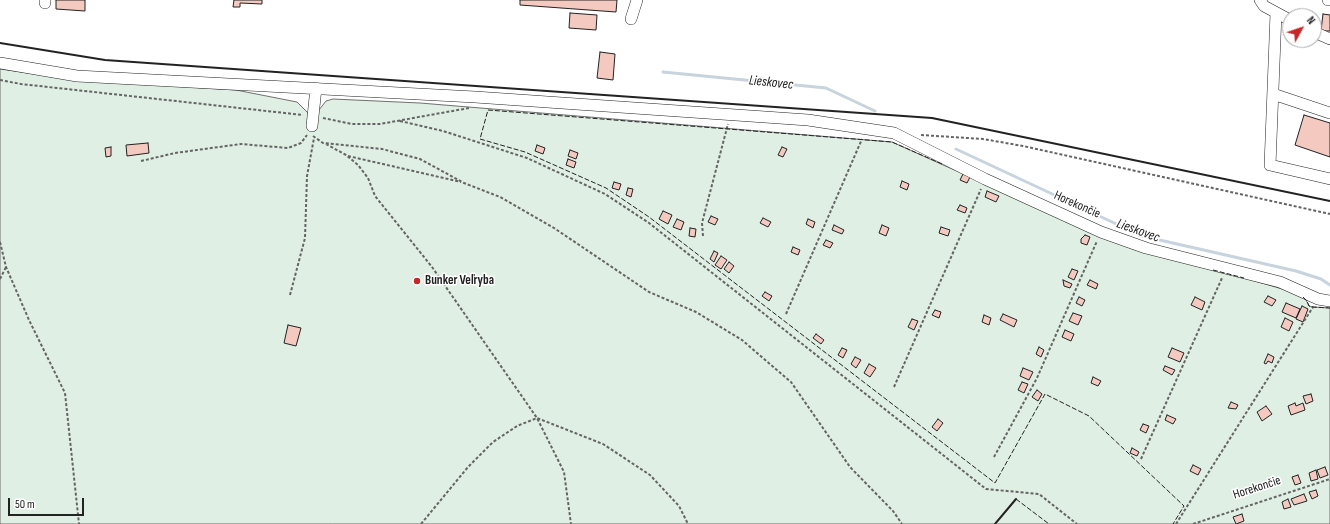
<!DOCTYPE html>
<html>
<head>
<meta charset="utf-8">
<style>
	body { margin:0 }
	#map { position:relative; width:1330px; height:524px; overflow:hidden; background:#fff; font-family:"Sofia Sans Condensed",sans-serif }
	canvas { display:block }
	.north { position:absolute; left:1282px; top:8px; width:40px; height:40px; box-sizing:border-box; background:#fff; border:1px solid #a7a7a7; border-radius:50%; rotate:50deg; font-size:11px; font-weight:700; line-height:16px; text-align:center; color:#222 }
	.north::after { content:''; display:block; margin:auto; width:14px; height:18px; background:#c62828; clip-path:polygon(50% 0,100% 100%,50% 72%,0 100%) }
	.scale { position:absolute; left:8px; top:498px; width:76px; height:18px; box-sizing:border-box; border:2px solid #222; border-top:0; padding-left:5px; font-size:12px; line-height:14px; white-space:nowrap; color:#222; -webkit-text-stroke:3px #fff; paint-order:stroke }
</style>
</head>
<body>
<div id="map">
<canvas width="1330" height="524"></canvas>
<div class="north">N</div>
<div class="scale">50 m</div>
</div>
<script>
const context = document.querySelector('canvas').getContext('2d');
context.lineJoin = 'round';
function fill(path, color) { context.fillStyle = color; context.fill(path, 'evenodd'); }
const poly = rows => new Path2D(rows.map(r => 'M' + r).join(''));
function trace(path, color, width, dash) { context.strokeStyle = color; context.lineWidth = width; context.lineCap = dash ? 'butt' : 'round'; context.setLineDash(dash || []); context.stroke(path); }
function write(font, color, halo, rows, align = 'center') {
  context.font = font + ' "Sofia Sans Condensed",sans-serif'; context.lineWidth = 3; context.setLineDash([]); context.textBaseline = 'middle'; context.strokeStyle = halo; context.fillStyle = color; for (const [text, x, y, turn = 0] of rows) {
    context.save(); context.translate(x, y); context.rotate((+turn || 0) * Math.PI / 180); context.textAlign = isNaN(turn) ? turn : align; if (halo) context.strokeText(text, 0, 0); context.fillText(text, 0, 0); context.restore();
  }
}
const green = poly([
	[0,69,78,80,236,90,297,102,310,115,319,110,326,101,333,99,420,103,892,142,1099,235,1289,291,1305,298,1309,306,1313,307,1330,308,1330,524,0,524,0,69]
]);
fill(green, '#e0efe3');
trace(green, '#6f6f6f', 1);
trace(poly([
	[663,72,826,88,875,111],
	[956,149,1142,236,1296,271,1321,279,1330,285]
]), '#c7d3dd', 3);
const building = poly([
	[56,0,85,0,85,11,56,9,56,0],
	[234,0,262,0,262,4,240,3,240,7,233,7,234,0],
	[520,0,617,0,616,12,520,5,520,0],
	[570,13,597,15,596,30,569,28,570,13],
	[1323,14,1330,15,1330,31,1321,31,1323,14],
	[600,52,615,54,613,80,597,78,600,52],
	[1304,115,1330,123,1330,157,1295,145,1304,115],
	[148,143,149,153,127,156,126,145,148,143],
	[537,145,545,148,543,154,535,151,537,145],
	[111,147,111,156,106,157,105,148,111,147],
	[782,147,787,149,783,157,778,155,782,147],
	[570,150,578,153,576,159,568,156,570,150],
	[568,159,576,162,574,168,566,165,568,159],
	[963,174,970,177,967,183,960,180,963,174],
	[902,181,909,184,907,190,900,187,902,181],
	[614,182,621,184,619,190,612,188,614,182],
	[628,188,633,189,631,197,626,195,628,188],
	[987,191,999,196,996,202,985,197,987,191],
	[960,205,967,208,965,213,957,210,960,205],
	[663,211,672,215,668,224,659,219,663,211],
	[711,216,718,219,715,225,708,222,711,216],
	[763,218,771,222,768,227,760,223,763,218],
	[677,219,684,222,681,230,673,227,677,219],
	[808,219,815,222,813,228,806,224,808,219],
	[834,225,844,230,842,234,832,230,834,225],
	[882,225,889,228,886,236,879,233,882,225],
	[941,227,950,230,948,236,939,233,941,227],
	[690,228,696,229,695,237,689,236,690,228],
	[1085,235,1090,237,1087,245,1081,243,1081,239,1085,235],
	[826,240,833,243,830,248,823,245,826,240],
	[793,247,800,250,798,255,791,252,793,247],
	[714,251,718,253,714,262,710,259,714,251],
	[721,256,727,260,721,269,715,265,721,256],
	[729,262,734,266,729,273,724,269,729,262],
	[1072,269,1078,271,1074,280,1068,277,1072,269],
	[1063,280,1072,284,1070,288,1064,286,1063,280],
	[1090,280,1098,284,1096,289,1087,285,1090,280],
	[765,292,772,296,769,301,762,296,765,292],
	[1268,296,1276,300,1272,306,1264,302,1268,296],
	[1079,297,1085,300,1082,306,1076,303,1079,297],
	[1195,297,1205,302,1202,310,1191,305,1195,297],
	[1286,303,1300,309,1296,318,1282,312,1286,303],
	[1302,306,1308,309,1303,322,1296,319,1302,306],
	[935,310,941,312,939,318,932,315,935,310],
	[1073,313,1082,316,1078,325,1069,321,1073,313],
	[1003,314,1017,320,1014,327,1000,320,1003,314],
	[984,315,991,318,989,325,982,322,984,315],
	[1285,318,1293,322,1289,331,1281,327,1285,318],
	[912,319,918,321,914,330,908,327,912,319],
	[288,325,301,328,296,346,284,343,288,325],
	[1065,330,1074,334,1071,341,1062,337,1065,330],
	[816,334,824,340,821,344,813,338,816,334],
	[1039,347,1044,350,1041,357,1036,354,1039,347],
	[842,348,847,350,843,358,838,355,842,348],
	[1172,348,1184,353,1180,362,1168,357,1172,348],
	[1268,354,1274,357,1272,363,1268,361,1266,364,1264,363,1268,354],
	[855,357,861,360,856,368,851,364,855,357],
	[869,364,876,368,870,377,864,373,869,364],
	[1165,366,1175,370,1172,375,1163,370,1165,366],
	[1023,368,1033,372,1029,380,1020,376,1023,368],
	[1093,377,1101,381,1098,386,1091,383,1093,377],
	[1022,382,1028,384,1024,393,1018,390,1022,382],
	[1037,390,1042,394,1038,401,1032,397,1037,390],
	[1311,394,1313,401,1306,404,1303,396,1311,394],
	[1231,402,1238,405,1236,409,1228,408,1231,402],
	[1295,403,1296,406,1303,403,1305,410,1291,415,1288,406,1295,403],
	[1266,406,1272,414,1262,421,1257,412,1266,406],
	[1167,415,1176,419,1173,424,1165,420,1167,415],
	[938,419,943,423,937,431,932,427,938,419],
	[1143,424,1149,426,1146,433,1140,430,1143,424],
	[1132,448,1139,452,1137,456,1130,453,1132,448],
	[1193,465,1201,469,1198,475,1190,471,1193,465],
	[1325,467,1328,475,1320,478,1317,470,1325,467],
	[1316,470,1318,479,1311,481,1309,473,1316,470],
	[1298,475,1301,483,1295,485,1292,477,1298,475],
	[1316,490,1318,496,1312,499,1309,492,1316,490],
	[1304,494,1307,501,1294,505,1291,499,1304,494],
	[1288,499,1291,507,1284,509,1282,502,1288,499],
	[1242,514,1244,521,1236,524,1233,517,1242,514]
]);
fill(building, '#f3c9c0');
trace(building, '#222', 1);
const minor = poly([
	[1260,0,1264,6,1290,20],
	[1328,0,1330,0],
	[45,3,45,0],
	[1276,13,1270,165,1330,179],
	[631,19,637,0],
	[1314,32,1330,39],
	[0,63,77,76,475,97,765,117,808,120,894,133,985,179,1101,232,1146,248,1280,282,1318,299,1330,301],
	[1273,94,1330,113],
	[312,126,316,88]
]);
trace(minor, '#222', 12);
trace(poly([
	[0,80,21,84,303,115],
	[323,118,352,124,380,124,469,108],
	[400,121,443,131,527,158,605,194,649,223,986,489,1039,494,1077,524],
	[921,135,983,139,1023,146,1330,214],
	[313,136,323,143,382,149,420,159,464,183,500,197,554,228,649,292,696,312,742,340,791,382,850,467,893,511,902,524],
	[326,144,346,155,358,165,368,178,375,196,432,267,537,418,564,472,571,524],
	[348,156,461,182],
	[141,161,175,153,241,144,288,148,301,143,307,135],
	[703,236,702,223,728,124],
	[0,242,6,267,29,320,65,393,79,524],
	[0,279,6,267],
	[290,295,305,238,307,176,314,138],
	[786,314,862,139],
	[894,387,981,189],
	[994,457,1037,378,1097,241],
	[1141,459,1222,278],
	[421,524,468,467,493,442,517,426,537,418,603,444,650,475,679,506,688,524],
	[1176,524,1313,307],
	[1193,524,1330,479]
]), '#646464', 2, [3, 2]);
trace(minor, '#fff', 11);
trace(poly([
	[942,164,892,142,488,110,480,139,525,152,606,188,649,217,995,483,1045,394,1089,416,1184,506,1173,524],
	[1213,270,1244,278],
	[1303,297,1307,301,1309,306,1313,307,1330,308],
	[1016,499,1049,524]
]), '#222', 1, [5, 2]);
trace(poly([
	[0,43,105,60,932,118,1330,201],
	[995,524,1016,499]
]), '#222', 2);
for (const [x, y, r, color] of [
	[417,281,4,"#c62828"]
]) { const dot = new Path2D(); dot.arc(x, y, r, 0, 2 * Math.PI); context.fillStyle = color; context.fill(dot); trace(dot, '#fff', 1.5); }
write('13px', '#222', '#fff', [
	["Horekončie",1077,205,24],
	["Horekončie",1257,488,-18]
]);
write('bold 13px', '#222', '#fff', [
	["Bunker Veľryba",425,281]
], 'left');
write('italic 14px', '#222', '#fff', [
	["Lieskovec",771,83,6],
	["Lieskovec",1138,231,20]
]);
</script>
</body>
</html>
